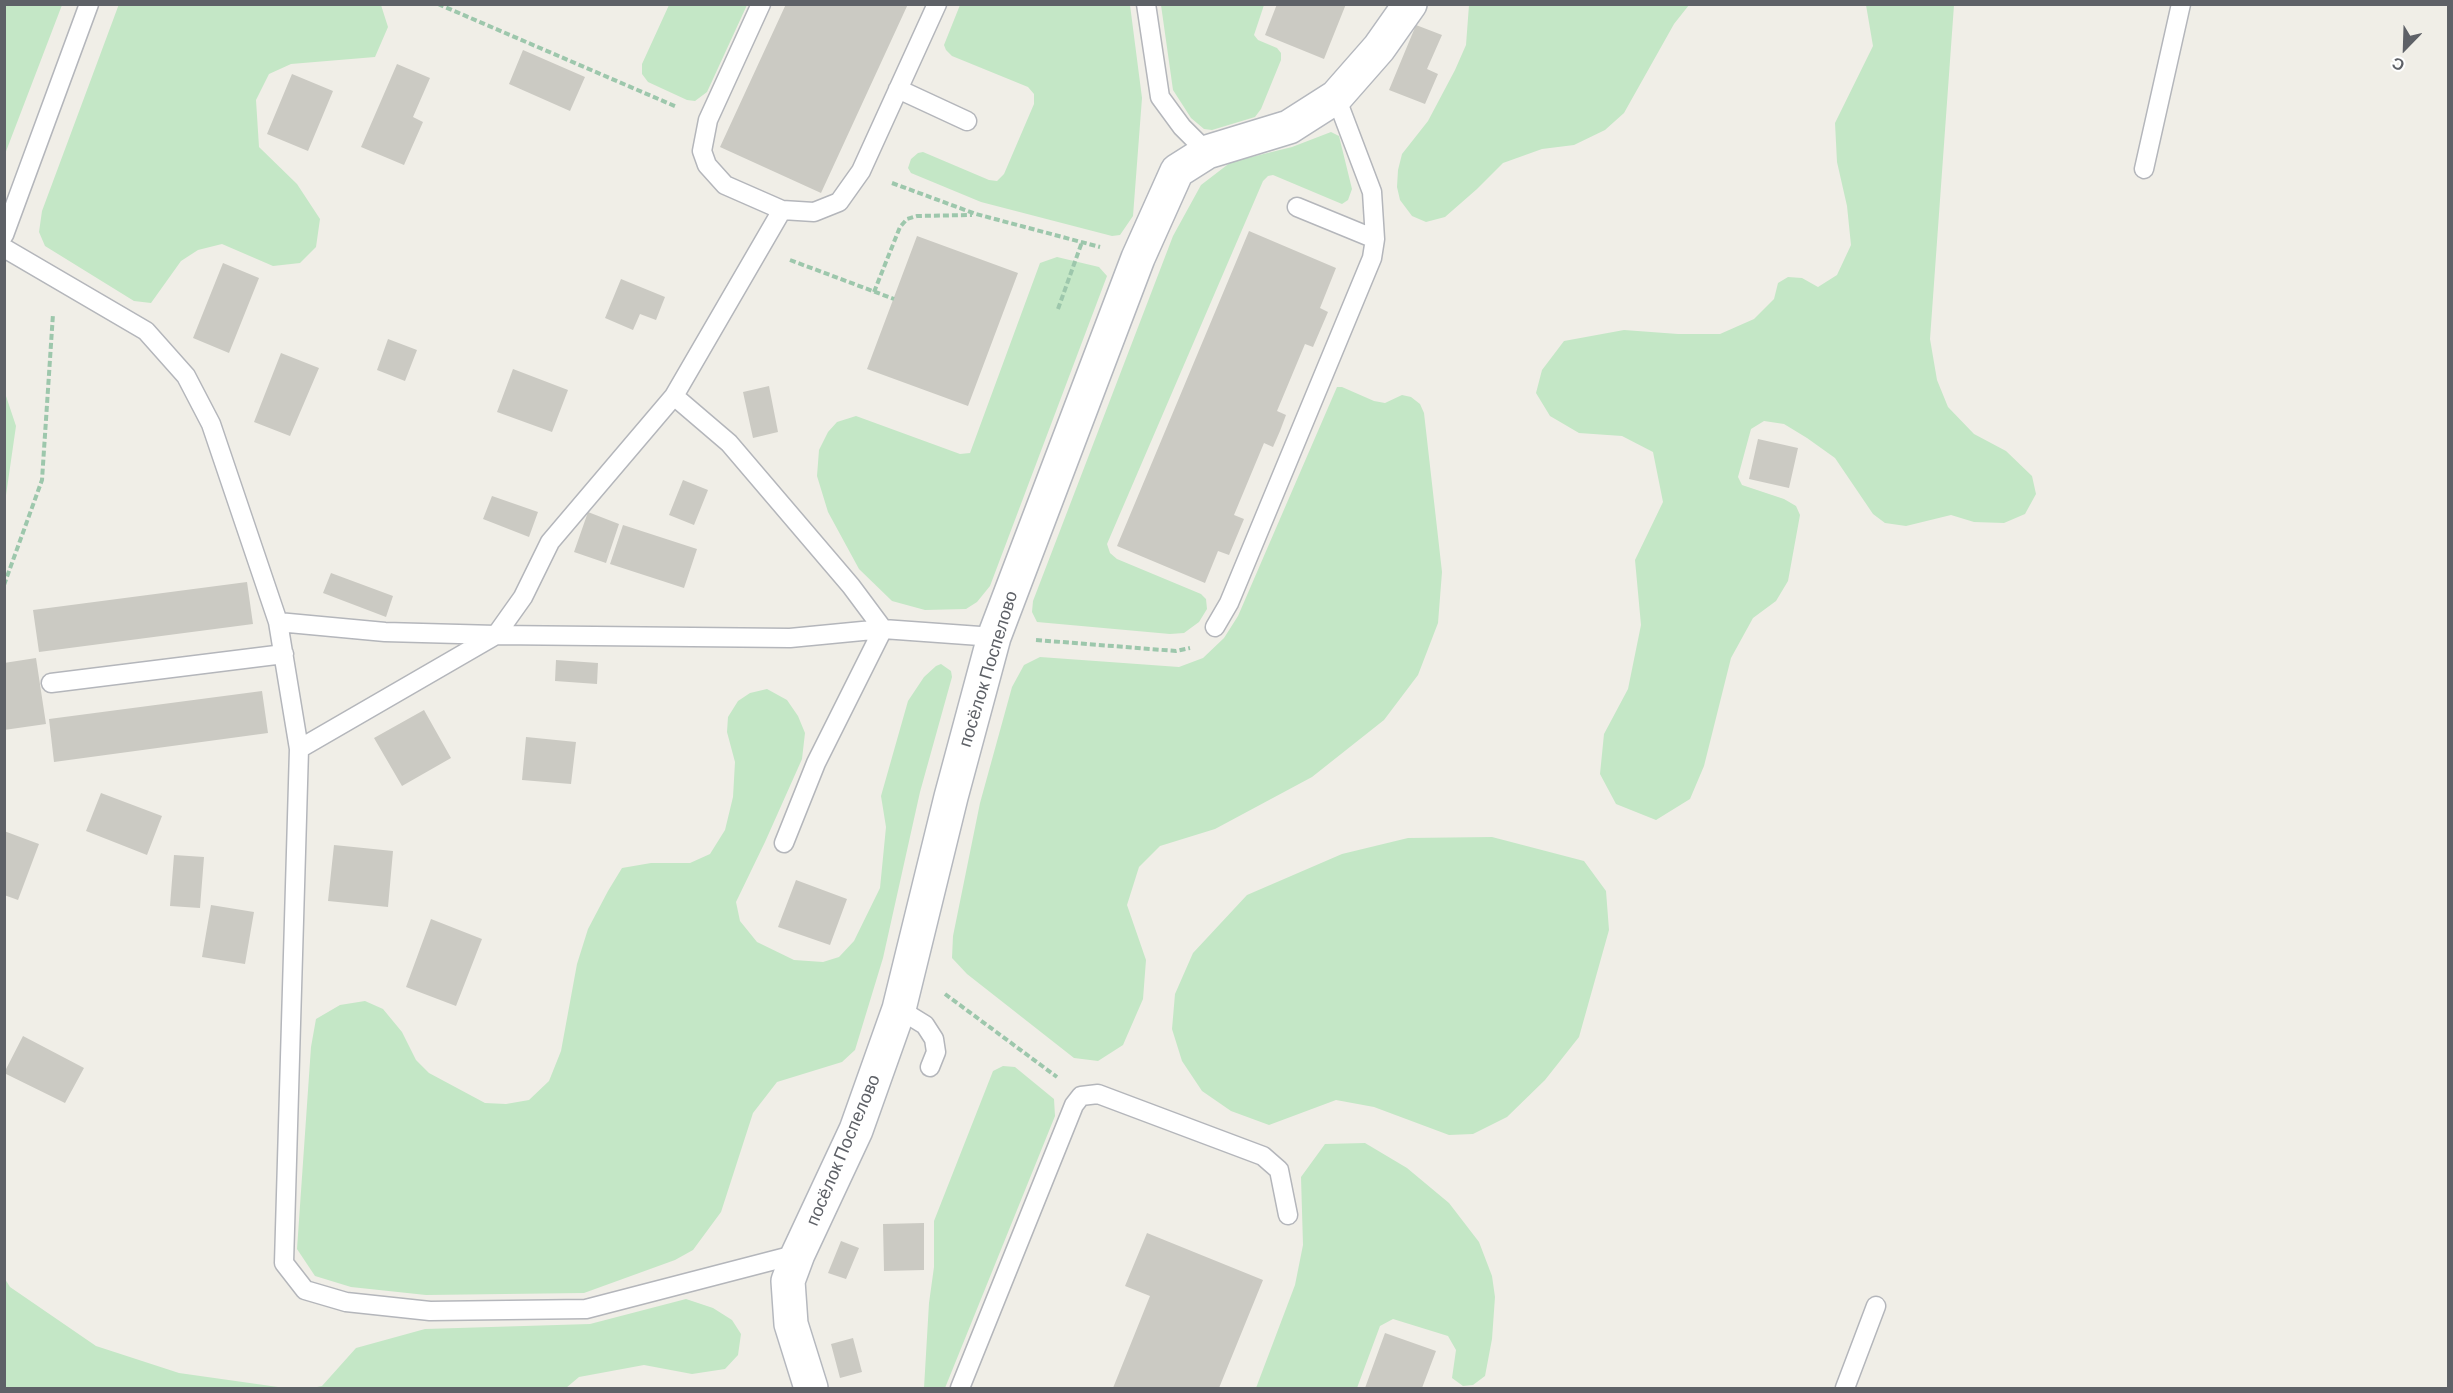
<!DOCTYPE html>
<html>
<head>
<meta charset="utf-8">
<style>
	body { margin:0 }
	#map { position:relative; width:2453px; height:1393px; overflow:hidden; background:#f0eee7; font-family:Barlow,sans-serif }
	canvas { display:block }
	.frame { position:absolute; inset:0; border:6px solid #5e6167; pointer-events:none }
	.north { position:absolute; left:2375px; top:18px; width:60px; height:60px; -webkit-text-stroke:4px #fff; paint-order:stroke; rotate:203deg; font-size:16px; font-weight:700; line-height:24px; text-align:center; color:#5e6167 }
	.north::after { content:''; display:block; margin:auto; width:21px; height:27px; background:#5e6167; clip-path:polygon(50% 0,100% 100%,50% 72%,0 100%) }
</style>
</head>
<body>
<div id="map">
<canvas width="2453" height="1393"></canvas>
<div class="frame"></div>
<div class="north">С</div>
</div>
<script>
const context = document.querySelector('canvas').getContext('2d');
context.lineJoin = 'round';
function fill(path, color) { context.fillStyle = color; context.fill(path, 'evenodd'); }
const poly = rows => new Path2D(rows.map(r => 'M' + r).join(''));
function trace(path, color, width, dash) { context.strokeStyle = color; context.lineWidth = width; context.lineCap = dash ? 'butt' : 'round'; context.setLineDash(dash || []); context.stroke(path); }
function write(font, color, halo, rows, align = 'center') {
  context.font = font + ' Barlow,sans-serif'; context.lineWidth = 5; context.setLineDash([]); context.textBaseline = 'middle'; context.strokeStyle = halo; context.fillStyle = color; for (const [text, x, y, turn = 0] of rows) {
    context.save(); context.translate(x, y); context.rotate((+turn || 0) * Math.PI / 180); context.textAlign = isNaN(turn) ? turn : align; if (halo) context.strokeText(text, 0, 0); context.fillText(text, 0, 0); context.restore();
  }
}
fill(poly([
	[5,4,62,5,5,154,4,5],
	[119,4,381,5,388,27,375,57,291,64,269,74,256,100,259,147,297,184,320,219,316,247,300,263,273,266,222,244,198,250,181,261,151,303,134,301,45,246,39,232,42,211],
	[669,5,747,5,707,92,695,101,687,100,648,82,642,74,642,64],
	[960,5,1130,5,1142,98,1133,216,1120,235,1112,236,981,202,911,173,908,168,911,159,918,153,923,152,989,180,997,181,1004,174,1034,104,1034,94,1028,87,952,56,946,50,944,45],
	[1161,5,1264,5,1254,35,1258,40,1277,48,1281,53,1281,60,1261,109,1255,117,1212,130,1204,129,1191,118,1173,90],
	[1469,5,1689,5,1674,24,1624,113,1605,130,1574,145,1542,149,1503,163,1477,189,1445,217,1426,222,1412,216,1400,200,1397,187,1398,170,1402,154,1428,121,1455,70,1466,45],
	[1866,5,1954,5,1930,339,1937,380,1948,407,1974,434,2006,451,2032,476,2036,494,2025,514,2004,523,1974,522,1951,515,1906,526,1885,523,1873,514,1835,458,1807,438,1784,424,1764,421,1751,429,1738,477,1742,485,1784,499,1796,506,1800,515,1788,581,1776,601,1753,618,1731,658,1704,766,1690,799,1656,820,1616,804,1600,774,1604,734,1628,689,1641,625,1635,560,1663,502,1653,452,1622,436,1579,433,1550,416,1536,393,1542,370,1564,341,1624,330,1678,334,1720,334,1754,319,1774,299,1778,283,1788,277,1802,278,1818,287,1837,275,1851,245,1847,206,1837,162,1835,123,1873,46],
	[1331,132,1339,136,1352,189,1348,200,1342,204,1273,175,1268,176,1263,181,1107,544,1110,553,1117,559,1201,594,1206,599,1207,609,1199,622,1184,633,1170,634,1037,622,1032,612,1033,601,1173,236,1201,185,1231,162,1292,147],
	[1057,257,1099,267,1107,276,990,586,977,602,966,609,925,610,892,601,859,569,828,512,817,476,819,450,828,432,837,422,856,416,960,454,970,453,1040,263],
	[1337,387,1342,387,1374,401,1385,403,1402,395,1411,397,1420,404,1424,413,1442,572,1438,623,1418,675,1384,720,1312,777,1215,829,1160,846,1139,867,1127,905,1146,960,1143,999,1123,1045,1098,1061,1074,1058,967,974,952,958,953,936,980,803,1012,687,1024,665,1040,657,1179,667,1203,658,1224,638,1238,616],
	[5,393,16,426,5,502,4,393],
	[941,664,951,671,952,677,920,792,883,958,855,1050,842,1062,777,1082,753,1113,721,1212,693,1250,675,1260,584,1293,426,1295,351,1287,315,1276,297,1249,311,1047,316,1019,340,1005,365,1001,383,1009,402,1032,416,1060,429,1073,485,1103,506,1104,529,1100,549,1081,561,1051,577,964,588,929,608,891,622,868,651,863,690,863,710,854,725,830,733,797,735,762,727,732,728,717,738,701,750,693,767,689,787,700,798,716,805,733,802,759,765,842,736,902,740,921,757,942,794,960,823,962,839,957,854,941,880,888,886,827,881,796,908,701,924,677,936,666],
	[1492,837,1584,861,1606,891,1609,930,1579,1037,1545,1080,1507,1117,1473,1134,1449,1135,1374,1107,1336,1100,1269,1125,1231,1111,1202,1091,1182,1061,1172,1029,1175,994,1193,953,1247,895,1342,854,1408,838],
	[1003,1066,1015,1067,1054,1099,1055,1116,945,1388,924,1388,929,1303,934,1267,934,1221,993,1071],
	[1365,1143,1407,1168,1449,1203,1479,1242,1492,1276,1495,1297,1492,1339,1485,1376,1473,1385,1463,1386,1452,1378,1456,1350,1448,1336,1393,1319,1380,1326,1357,1388,1256,1388,1295,1285,1303,1245,1301,1177,1325,1144],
	[5,1279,10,1287,96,1346,179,1373,285,1388,5,1388],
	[686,1299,713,1308,732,1320,741,1334,738,1355,725,1369,692,1374,644,1365,579,1377,566,1388,312,1388,322,1386,356,1348,425,1329,590,1324]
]), '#c4e7c6');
fill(poly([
	[786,4,908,4,821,193,720,147],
	[1277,4,1346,4,1324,59,1265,35],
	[1416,25,1442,35,1427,69,1438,74,1425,104,1389,90],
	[523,50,585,77,570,111,509,84],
	[397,64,430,78,413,117,423,122,404,165,361,147],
	[292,74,333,91,308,151,267,134],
	[1249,231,1336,268,1320,308,1328,312,1313,347,1305,344,1277,411,1286,415,1280,431,1273,447,1264,443,1234,515,1244,519,1229,555,1218,551,1205,583,1117,546],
	[917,236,1018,273,968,406,867,369],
	[223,263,259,278,229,353,193,338],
	[621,279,665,297,656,320,640,314,633,330,605,318],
	[388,339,417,350,405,381,377,370],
	[281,353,319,368,290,436,254,422],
	[513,369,568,390,552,432,497,412],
	[769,386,778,432,753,438,743,392],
	[1758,439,1798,448,1789,488,1749,479],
	[683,480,708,490,694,525,669,515],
	[492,496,538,512,529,537,483,519],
	[588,512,619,524,606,563,574,552],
	[623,525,697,549,684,588,610,564],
	[331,573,393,596,386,617,323,593],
	[247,582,253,624,39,652,33,610],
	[36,658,46,724,4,730,4,663],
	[556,660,598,663,597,684,555,681],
	[262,691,268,733,54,762,49,719],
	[424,710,451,758,402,786,374,738],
	[526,737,576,742,571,784,522,780],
	[101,793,162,816,147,855,86,831],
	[4,831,39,844,18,900,4,895],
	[334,845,393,851,388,907,328,901],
	[174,855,204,857,200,908,170,906],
	[796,880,847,899,830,945,778,927],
	[211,905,254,912,245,964,202,957],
	[431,919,482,939,456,1006,406,987],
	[23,1036,84,1068,65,1103,4,1073],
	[924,1223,924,1270,884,1271,883,1224],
	[1147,1233,1263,1280,1219,1388,1113,1388,1150,1296,1125,1286],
	[841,1241,859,1248,846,1279,828,1273],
	[1385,1333,1436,1351,1422,1388,1365,1388],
	[853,1338,862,1372,840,1378,831,1344]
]), '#cbcac3');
const lane = poly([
	[761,4,708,120,702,151,707,165,725,185,782,210,814,212,839,202,861,171,937,4],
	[1146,4,1160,97,1182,127,1207,152],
	[898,89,967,121],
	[2144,169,2181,4],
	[1297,207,1375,239],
	[4,235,89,4],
	[4,248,146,331,186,376,211,424,278,622,299,749,284,1263,305,1290,346,1302,430,1311,586,1309,798,1254],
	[674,396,729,443,851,586,883,629],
	[278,622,385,632,496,635,523,597,550,542,674,396,782,210],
	[1215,627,1229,603,1372,258,1375,239,1372,192,1336,97],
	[51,683,284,654],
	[299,749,496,635,790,638,883,629],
	[784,843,816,763,883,629,994,637],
	[899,1009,925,1025,934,1039,936,1052,930,1067],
	[960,1388,1074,1105,1081,1096,1098,1094,1263,1156,1279,1170,1288,1215],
	[1845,1388,1876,1306]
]);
const secondary = poly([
	[811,1388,791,1324,788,1281,798,1254,856,1130,899,1009,951,797,994,637,1138,258,1177,171,1207,152,1289,127,1336,97,1379,48,1410,4]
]);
trace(lane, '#b4b6bb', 21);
trace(secondary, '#b5b8be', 36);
trace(poly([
	[438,4,677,107],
	[892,183,976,214,1100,247],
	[790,260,894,299],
	[874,292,900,227,907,219,917,216,972,215],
	[1058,309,1082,242],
	[4,585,42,480,53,314],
	[1036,640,1176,651,1190,648],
	[945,994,1057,1077]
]), '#9dc7ac', 4, [6, 3]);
trace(lane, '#fff', 18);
trace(secondary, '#fff', 33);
write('18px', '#5e6167', '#fff', [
	["посёлок Поспелово",988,669,-73],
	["посёлок Поспелово",843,1150,-67]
]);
</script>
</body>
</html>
